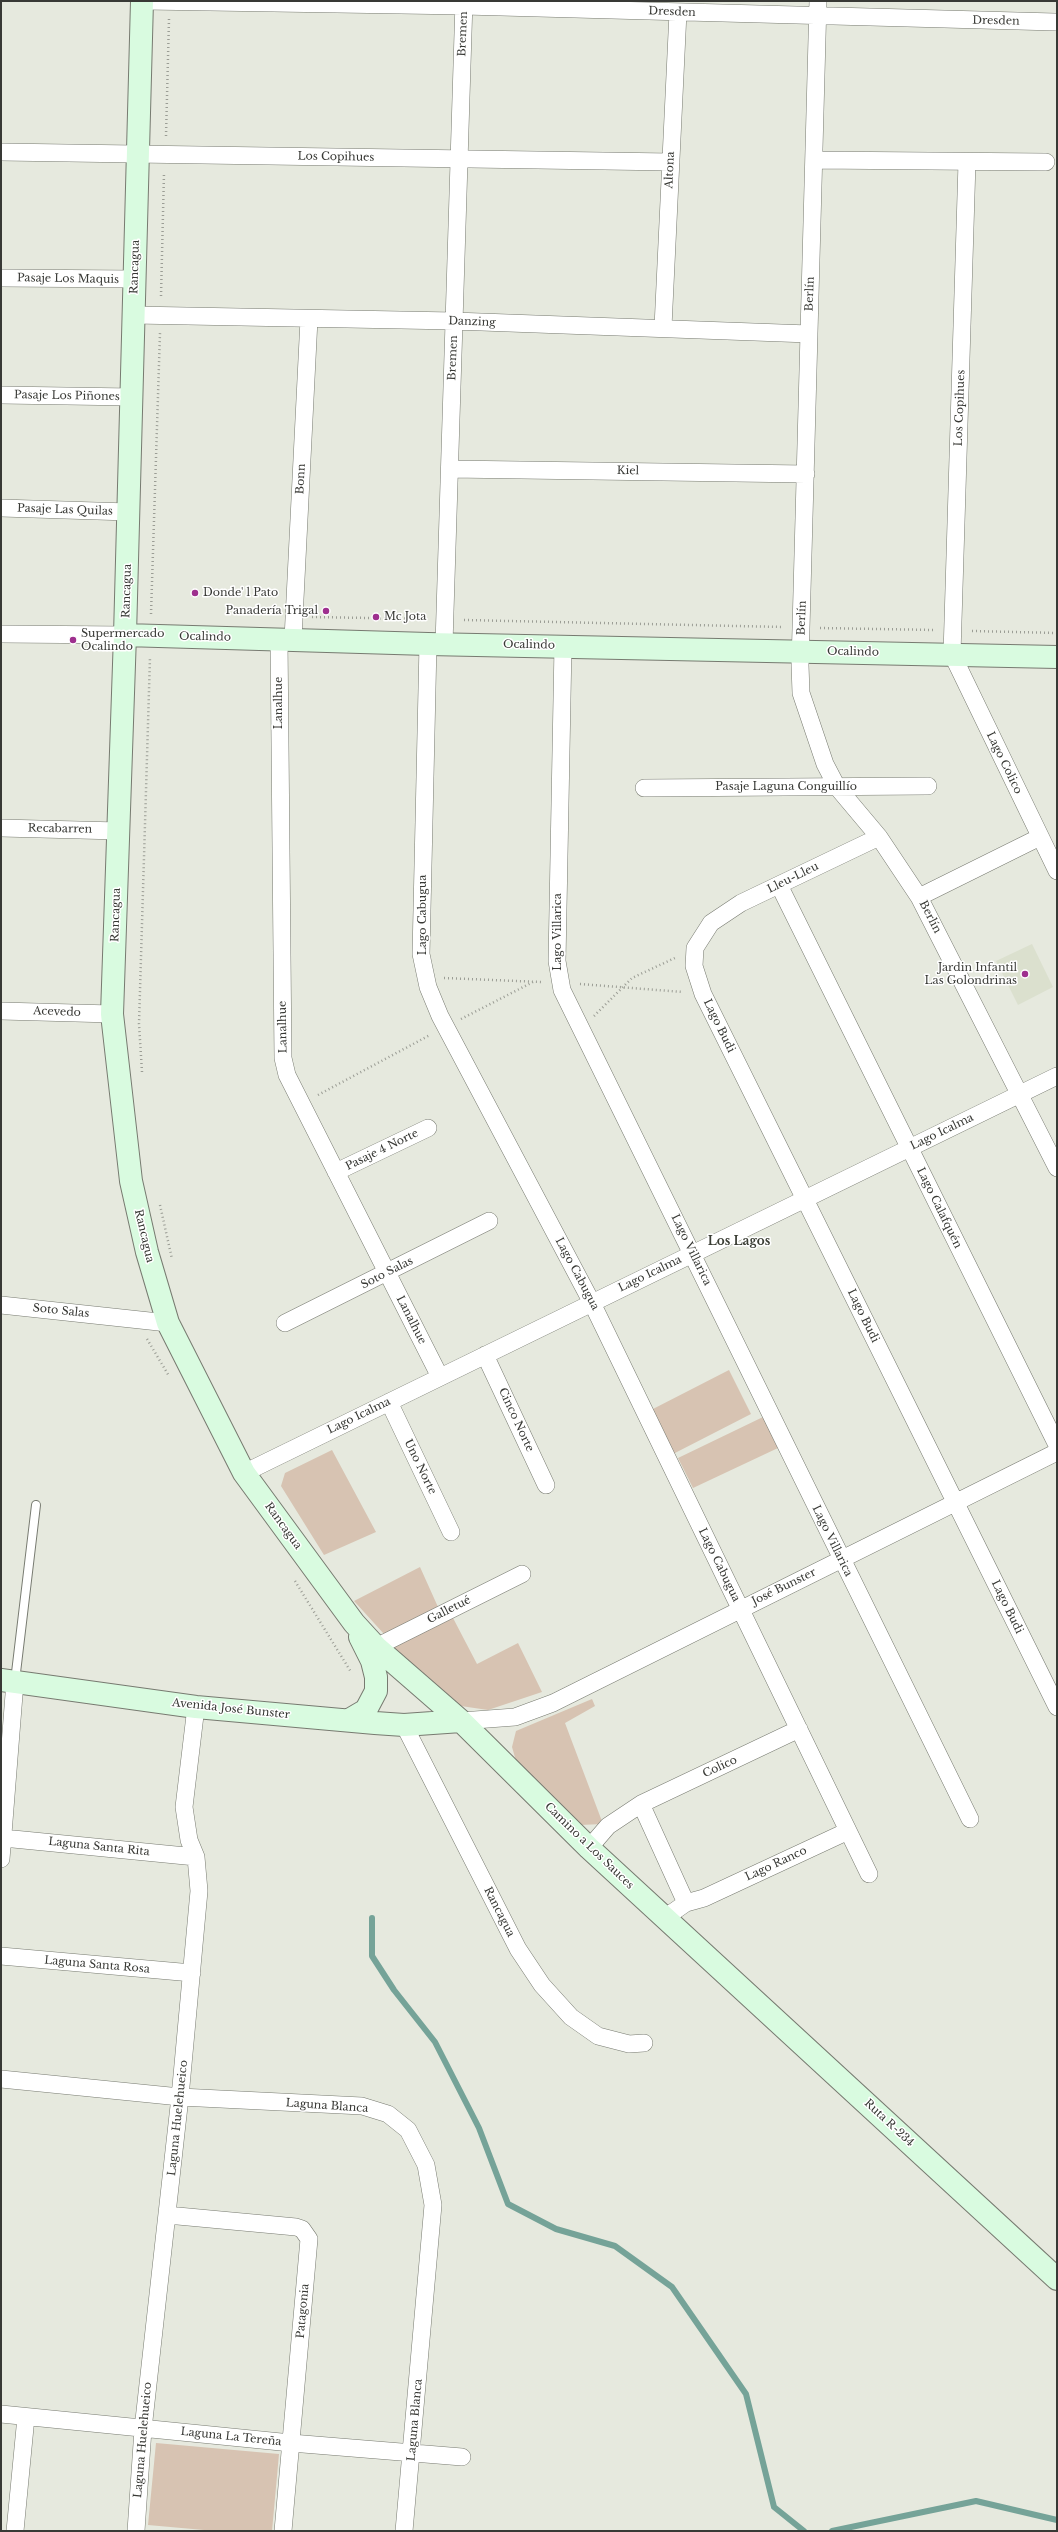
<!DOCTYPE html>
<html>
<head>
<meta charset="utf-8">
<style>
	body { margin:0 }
	#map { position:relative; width:1058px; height:2532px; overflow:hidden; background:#e6e9de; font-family:"Libre Baskerville",serif }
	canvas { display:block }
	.frame { position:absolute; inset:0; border:2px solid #383935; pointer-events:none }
</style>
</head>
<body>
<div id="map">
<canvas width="1058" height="2532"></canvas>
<div class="frame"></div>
</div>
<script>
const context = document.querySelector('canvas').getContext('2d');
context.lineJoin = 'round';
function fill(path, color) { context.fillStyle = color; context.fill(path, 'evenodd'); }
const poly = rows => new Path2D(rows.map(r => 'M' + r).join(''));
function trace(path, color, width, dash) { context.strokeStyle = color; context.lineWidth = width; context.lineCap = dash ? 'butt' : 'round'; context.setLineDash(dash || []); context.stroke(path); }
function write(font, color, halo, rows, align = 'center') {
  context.font = font + ' "Libre Baskerville",serif'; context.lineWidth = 3; context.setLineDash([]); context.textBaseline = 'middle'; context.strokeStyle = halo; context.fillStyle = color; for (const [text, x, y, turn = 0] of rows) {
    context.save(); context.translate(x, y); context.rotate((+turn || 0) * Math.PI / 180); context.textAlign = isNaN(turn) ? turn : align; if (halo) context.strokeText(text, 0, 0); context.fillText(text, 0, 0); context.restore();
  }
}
fill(poly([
	[1032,944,1053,987,1018,1005,996,961]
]), '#dbe0ce');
fill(poly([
	[729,1370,751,1414,673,1454,651,1410],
	[763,1417,778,1448,693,1488,678,1458],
	[332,1450,376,1532,324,1555,281,1486,285,1473],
	[420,1567,438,1607,384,1634,354,1601],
	[453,1618,477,1664,518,1643,542,1692,488,1710,454,1705,391,1648],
	[592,1699,595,1706,565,1723,603,1824,580,1825,518,1768,512,1747,516,1731],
	[156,2443,279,2454,272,2531,215,2531,148,2525]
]), '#d7c3b2');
trace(poly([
	[372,1918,372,1956,394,1990,435,2042,479,2128,508,2204,556,2229,615,2246,672,2287,746,2394,774,2507,804,2531],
	[832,2531,976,2501,1057,2520]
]), '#75a398', 6);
const lane = poly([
	[15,1681,36,1505]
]);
const street = poly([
	[146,1,464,6,1055,22],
	[818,1,800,665,801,693,825,764,837,787,879,837,919,897,1057,1168],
	[1,152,671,162],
	[814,160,1046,162],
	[967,162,952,654,1057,871],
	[1,278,135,279],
	[134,315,454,321,809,334],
	[663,327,678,12],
	[1,395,132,397],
	[450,469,806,474],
	[1,508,129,512],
	[1,634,125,635],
	[279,639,283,1058,287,1075,440,1377],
	[293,639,309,319],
	[428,644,421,954,428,987,440,1016,592,1303,869,1874],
	[444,644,464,1],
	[563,646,557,961,562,990,970,1819],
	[644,788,928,786],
	[1,828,119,831],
	[879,837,741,903,711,923,695,948,694,966,703,994,1057,1707],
	[779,885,1057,1445],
	[919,897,1040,837],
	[1,1011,112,1014],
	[336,1172,428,1128],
	[1,1305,168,1323],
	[285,1323,489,1221],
	[485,1355,546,1485],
	[389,1402,451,1532],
	[244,1473,1057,1076],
	[376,1647,522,1574],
	[461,1721,515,1717,553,1703,1057,1452],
	[404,1725,518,1949,542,1985,571,2017,598,2036,629,2044,644,2043],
	[641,1804,799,1729],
	[3,1838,196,1857],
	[589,1848,608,1826,641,1804,686,1903],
	[1,1859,15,1682],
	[666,1917,686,1903,704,1898,848,1831],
	[1,1956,192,1973],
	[1,2079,180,2097,362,2106,388,2114,408,2130,426,2165,433,2205,404,2531],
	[167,2215,296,2227,302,2229,309,2239,283,2531],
	[1,2414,291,2443,462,2457],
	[15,2531,26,2417],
	[136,2531,143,2429,180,2097,199,1891,196,1857,189,1840,184,1807,196,1707]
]);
const secondary = poly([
	[142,1,125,635,112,1014,131,1181,147,1252,168,1323,244,1473,354,1623,376,1647,461,1721,589,1848,1057,2279],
	[125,635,428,644,1057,657],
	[1,1680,196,1707,375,1723,404,1725,461,1721],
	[349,1720,366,1710,376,1691,376,1677,372,1661,360,1637]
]);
trace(lane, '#777a70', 10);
trace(street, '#777a70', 18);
trace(secondary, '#777a70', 24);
trace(poly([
	[166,136,169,19],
	[161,296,164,173],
	[151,614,160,333],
	[312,617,427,619],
	[464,620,783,627],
	[820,628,935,630],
	[972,631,1057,633],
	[444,978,541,982],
	[580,984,683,992],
	[594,1016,632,978,677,957],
	[461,1019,533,982],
	[142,1072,139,1024,150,657],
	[318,1095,430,1035],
	[160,1205,172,1259],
	[147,1339,169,1376],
	[295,1581,351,1672]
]), '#9b9d95', 2.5, [1, 3]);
trace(lane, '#fff', 8);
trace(street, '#fff', 17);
trace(secondary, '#d9fbe0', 22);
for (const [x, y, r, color] of [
	[195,593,4,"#9e2f8e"],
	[326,611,4,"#9e2f8e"],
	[376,617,4,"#9e2f8e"],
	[73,640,4,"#9e2f8e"],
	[1025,974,4,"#9e2f8e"]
]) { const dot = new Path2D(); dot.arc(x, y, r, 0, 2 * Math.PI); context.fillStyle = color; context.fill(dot); trace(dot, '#fff', 1.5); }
write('11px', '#383935', '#fff', [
	["Dresden",672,12,2],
	["Dresden",996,21,1],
	["Bremen",463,34,-88],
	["Los Copihues",336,157,1],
	["Altona",670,170,-87],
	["Rancagua",135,267,-88],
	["Pasaje Los Maquis",68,279,1],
	["Berlín",810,294,-88],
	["Danzing",472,322,2],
	["Bremen",453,358,-88],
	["Pasaje Los Piñones",67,396,1],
	["Los Copihues",960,408,-88],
	["Kiel",628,471,1],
	["Bonn",301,479,-87],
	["Pasaje Las Quilas",65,510,2],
	["Rancagua",127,591,-88],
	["Berlín",802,618,-88],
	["Ocalindo",205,637,1],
	["Ocalindo",529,645,1],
	["Ocalindo",853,652,1],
	["Lanalhue",279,703,-90],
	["Lago Colico",1004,763,64],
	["Pasaje Laguna Conguillío",786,787],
	["Recabarren",60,829,1],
	["Lleu-Lleu",793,878,-26],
	["Rancagua",116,915,-88],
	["Lago Cabugua",423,915,-90],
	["Berlín",930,917,63],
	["Lago Villarica",558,932,-90],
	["Acevedo",57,1012,2],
	["Lago Budi",719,1026,64],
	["Lanalhue",283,1027,-91],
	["Lago Icalma",942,1132,-26],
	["Pasaje 4 Norte",382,1150,-26],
	["Lago Calafquén",939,1208,64],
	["Rancagua",144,1236,77],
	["Lago Villarica",691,1250,64],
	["Soto Salas",387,1273,-27],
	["Lago Cabugua",577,1274,62],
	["Lago Icalma",650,1274,-26],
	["Soto Salas",61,1311,6],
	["Lago Budi",863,1316,64],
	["Lanalhue",411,1320,63],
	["Lago Icalma",359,1416,-26],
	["Cinco Norte",516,1420,65],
	["Uno Norte",420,1467,64],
	["Rancagua",283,1526,54],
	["Lago Villarica",832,1541,64],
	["Lago Cabugua",719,1565,64],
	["José Bunster",784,1587,-26],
	["Lago Budi",1007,1607,64],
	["Galletué",449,1610,-27],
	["Avenida José Bunster",231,1709,6],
	["Colico",720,1767,-25],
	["Camino a Los Sauces",589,1846,44],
	["Laguna Santa Rita",99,1847,6],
	["Lago Ranco",776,1864,-25],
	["Rancagua",499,1912,63],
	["Laguna Santa Rosa",97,1965,5],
	["Laguna Blanca",327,2106,4],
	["Laguna Huelehueico",178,2118,-84],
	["Ruta R-234",889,2123,43],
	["Patagonia",303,2311,-85],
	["Laguna Blanca",415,2420,-85],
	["Laguna La Tereña",231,2437,6],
	["Laguna Huelehueico",143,2440,-85]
]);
write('11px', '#383935', '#fff', [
	["Donde' l Pato",203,593],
	["Panadería Trigal",318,611,"right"],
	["Mc Jota",384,617],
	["Supermercado",81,634],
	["Ocalindo",81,647],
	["Jardin Infantil",1017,968,"right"],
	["Las Golondrinas",1017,981,"right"]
], 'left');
write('bold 12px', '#3b3e35', '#fff', [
	["Los Lagos",739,1242]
]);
</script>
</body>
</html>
